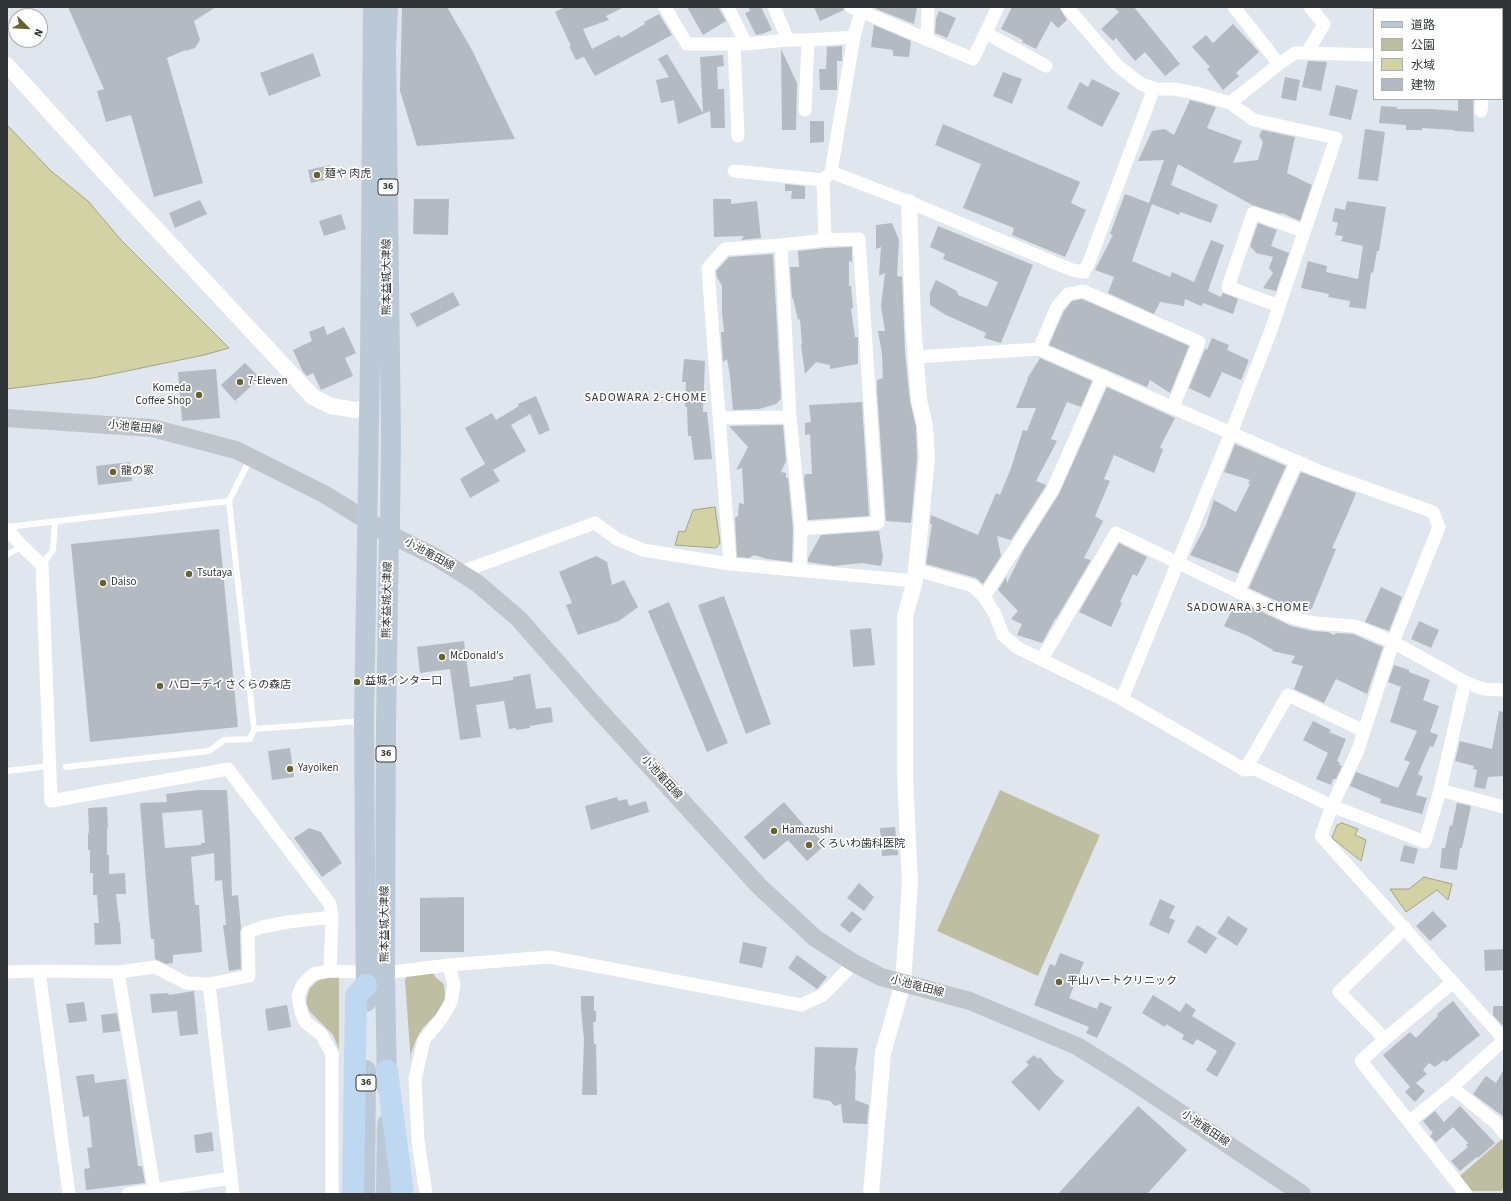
<!DOCTYPE html>
<html>
<head>
<meta charset="utf-8">
<style>
	body { margin:0 }
	#map { position:relative; width:1511px; height:1201px; overflow:hidden; background:#dfe6ee; font-family:"Source Sans 3","Noto Sans JP",sans-serif }
	canvas { display:block }
	.frame { position:absolute; inset:0; border:8px solid #323538; pointer-events:none }
	.legend { position:absolute; left:1373px; top:8px; width:130px; height:92px; box-sizing:border-box; background:#fff; border:1px solid #adaeaf; margin:0; padding:5px 7px; list-style:none; font-size:12px; color:#323538 }
	.legend li { display:flex; align-items:center; gap:8px; height:20px }
	.legend b { width:20px; border:1px solid #adaeaf }
	.north { position:absolute; left:8px; top:8px; width:40px; height:40px; box-sizing:border-box; background:#fff; border:1px solid #adaeaf; border-radius:50%; rotate:114deg; font-size:11px; font-weight:700; line-height:16px; text-align:center; color:#323538 }
	.north::after { content:''; display:block; margin:auto; width:14px; height:18px; background:#656330; clip-path:polygon(50% 0,100% 100%,50% 72%,0 100%) }
</style>
</head>
<body>
<div id="map">
<canvas width="1511" height="1201"></canvas>
<div class="frame"></div>
<ul class="legend">
<li><b style="height:5px;background:#bbc9d6"></b>道路</li>
<li><b style="height:11px;background:#bebea3"></b>公園</li>
<li><b style="height:11px;background:#d2d2a4"></b>水域</li>
<li><b style="height:11px;background:#b3bac1"></b>建物</li>
</ul>
<div class="north">N</div>
</div>
<script>
const context = document.querySelector('canvas').getContext('2d');
context.lineJoin = 'round';
function fill(path, color) { context.fillStyle = color; context.fill(path, 'evenodd'); }
const poly = rows => new Path2D(rows.map(r => 'M' + r).join(''));
function trace(path, color, width, dash) { context.strokeStyle = color; context.lineWidth = width; context.lineCap = dash ? 'butt' : 'round'; context.setLineDash(dash || []); context.stroke(path); }
function write(font, color, halo, rows, align = 'center') {
  context.font = font + ' "Source Sans 3","Noto Sans JP",sans-serif'; context.lineWidth = 3.5; context.setLineDash([]); context.textBaseline = 'middle'; context.strokeStyle = halo; context.fillStyle = color; for (const [text, x, y, turn = 0] of rows) {
    context.save(); context.translate(x, y); context.rotate((+turn || 0) * Math.PI / 180); context.textAlign = isNaN(turn) ? turn : align; if (halo) context.strokeText(text, 0, 0); context.fillText(text, 0, 0); context.restore();
  }
}
fill(poly([
	[1000,790,1100,835,1038,976,937,931],
	[433,973,436,978,444,984,445,994,444,1005,439,1011,422,1029,416,1040,411,1054,411,1064,405,980,407,976],
	[325,977,339,977,339,1049,333,1035,310,1012,306,1003,308,993,310,988,316,982],
	[1502,1139,1504,1143,1504,1189,1501,1191,1472,1191,1460,1176]
]), '#bebea3');
const water = poly([
	[7,125,51,171,88,201,121,240,229,348,204,355,93,378,7,389,7,125],
	[715,507,720,543,716,548,675,545,679,531,685,532,693,510,715,507],
	[1342,823,1358,829,1355,835,1366,840,1361,861,1332,838,1337,825,1342,823],
	[1424,877,1452,884,1448,900,1437,890,1406,912,1390,889,1409,889,1424,877]
]);
fill(water, '#d2d2a4');
trace(water, '#a2a384', 1);
fill(poly([
	[68,7,216,7,194,21,200,40,195,48,186,51,185,50,167,58,203,183,154,197,131,115,106,122,97,91,104,89],
	[402,7,447,7,472,50,515,139,417,146,400,91],
	[565,7,624,7,606,16,609,20,583,29,592,49,619,35,621,38,645,24,644,22,659,14,672,35,595,76,584,57,576,60,569,46,571,46,555,12],
	[687,7,718,7,726,21,703,35],
	[748,7,761,7,772,30,762,34,756,35,745,13,750,11],
	[814,7,843,7,844,10,820,21],
	[876,7,917,7,914,24,876,9],
	[1012,7,1059,7,1067,20,1058,28,1051,21,1036,49,1022,42,1023,40,1001,29],
	[1114,7,1134,7,1180,64,1165,76,1145,52,1135,61,1116,38,1113,41,1101,29,1119,12],
	[939,11,956,18,947,38,935,33,936,19],
	[1233,24,1259,52,1236,73,1239,76,1223,90,1207,69,1210,67,1192,47,1206,35,1213,43],
	[874,25,911,41,909,57,893,56,893,50,871,47],
	[842,46,842,61,837,61,837,90,820,90,819,69,826,69,827,47],
	[781,49,797,83,796,130,782,130],
	[313,53,321,76,269,96,260,73],
	[667,54,703,113,700,57,723,55,724,66,717,67,718,89,724,89,725,128,711,128,710,111,678,124,674,100,661,103,656,80,669,77,658,59],
	[1308,61,1327,62,1321,91,1302,87],
	[1003,72,1022,79,1012,104,993,96],
	[1285,77,1300,80,1296,101,1281,98],
	[1092,79,1120,93,1102,127,1067,108,1080,82,1088,87],
	[1336,85,1358,90,1351,120,1329,115],
	[1458,99,1473,99,1474,132,1454,131,1454,130,1422,128,1422,130,1406,130,1406,125,1379,123,1381,106,1397,107,1397,109,1432,109,1458,111],
	[1190,100,1216,107,1207,128,1242,141,1233,163,1258,160,1263,142,1259,136,1262,130,1295,137,1287,173,1312,185,1300,221,1282,213,1281,214,1252,205,1178,164,1171,185,1218,205,1211,223,1180,212,1179,215,1152,204,1132,261,1170,277,1172,272,1194,282,1211,240,1224,245,1208,291,1221,297,1223,293,1238,299,1233,314,1203,303,1201,306,1185,299,1184,306,1160,302,1154,314,1108,293,1114,277,1095,270,1113,235,1110,234,1125,194,1149,203,1164,160,1138,161,1152,131,1165,129,1174,135],
	[810,121,824,121,824,142,810,143],
	[943,124,1080,182,1071,203,1086,210,1065,257,1012,235,1014,228,963,208,981,164,935,145],
	[1365,129,1385,132,1378,181,1358,179],
	[330,165,333,178,311,183,308,170],
	[785,184,805,186,805,199,791,199,792,191,785,191],
	[414,199,449,199,448,235,413,234],
	[713,199,731,199,731,204,757,201,761,238,741,240,744,236,714,237],
	[200,200,207,214,175,228,169,213],
	[1347,201,1386,207,1379,251,1377,251,1373,273,1371,272,1366,309,1349,307,1350,301,1328,297,1329,294,1301,288,1308,261,1327,266,1326,272,1358,279,1363,246,1341,241,1343,236,1335,235,1338,223,1332,221,1335,208,1345,210],
	[341,214,346,229,324,236,319,221],
	[892,223,899,240,897,276,902,277,905,352,910,401,916,427,917,458,911,523,886,521,877,391,877,380,883,378,882,354,878,331,885,331,881,306,885,273,879,276,881,247,876,249,876,225],
	[1258,223,1277,230,1271,246,1289,253,1276,291,1263,288,1273,273,1269,268,1273,257,1256,253,1250,246],
	[938,226,1033,265,1001,343,984,338,986,333,946,315,930,305,930,293,936,280,957,291,958,295,987,307,998,282,943,259,945,254,930,247],
	[852,247,852,262,849,261,849,286,851,286,853,308,851,309,855,337,858,337,858,364,830,369,830,365,816,362,805,374,801,345,802,344,800,319,798,320,793,298,792,299,790,267,799,267,798,251,826,248],
	[773,254,781,399,776,404,759,409,733,410,730,376,727,359,723,362,723,360,721,332,724,332,722,313,722,286,717,277,716,271,729,257],
	[453,292,460,305,417,327,410,314],
	[1082,299,1189,346,1170,393,1150,380,1147,387,1049,345,1064,311,1072,301],
	[324,326,327,335,344,327,356,353,345,358,353,376,321,390,313,373,307,376,303,372,293,350,312,341,309,332],
	[1212,338,1229,345,1227,350,1249,360,1241,380,1222,372,1210,398,1189,388,1205,349,1207,350],
	[1040,358,1092,381,1081,407,1067,402,1051,439,1057,441,1036,481,1046,485,1045,487,1011,540,997,536,1001,556,983,584,976,578,962,574,926,564,932,524,930,524,931,515,978,535,996,493,1000,495,1011,468,1023,430,1027,431,1036,408,1016,408,1028,379,1027,379],
	[684,359,705,361,703,412,707,412,712,459,694,460,691,436,688,436,687,407,685,407,686,382,682,382],
	[245,363,260,378,235,401,221,385],
	[216,369,220,418,182,421,178,372],
	[1107,387,1175,418,1160,447,1163,450,1154,473,1114,455,1104,479,1110,481,1095,516,1103,521,1084,558,1091,560,1056,619,1055,619,1042,643,1017,635,1022,624,1011,619,1018,611,998,590,1006,577,1007,583,1024,549,1059,494],
	[536,396,550,430,539,435,530,414,511,425,526,451,493,470,500,481,470,498,460,479,485,464,465,428,492,413,496,420,519,406,518,404],
	[862,402,869,516,808,520,804,478,805,474,812,474,810,434,805,435,805,423,811,422,809,405],
	[783,425,786,461,781,472,786,473,786,478,788,478,793,529,792,562,767,559,754,555,749,558,737,557,735,518,738,516,739,503,744,504,742,468,736,470,748,447,729,426],
	[1235,444,1286,466,1238,573,1190,555,1206,525,1214,500,1236,512,1250,484,1248,483,1250,480,1224,472],
	[130,462,132,481,98,485,96,466],
	[1301,472,1356,493,1347,515,1332,548,1336,549,1323,581,1312,608,1306,613,1296,610,1249,588],
	[219,529,238,727,90,742,71,544],
	[879,531,883,557,881,566,862,563,834,566,808,562,808,558,821,535],
	[1119,543,1147,557,1137,576,1133,574,1120,602,1122,603,1111,627,1079,612],
	[596,556,607,562,612,585,624,580,638,607,619,621,578,635,566,605,572,603,559,572],
	[1381,587,1402,597,1389,631,1365,622],
	[724,596,771,724,746,734,698,605],
	[1237,600,1291,626,1313,631,1328,632,1334,635,1336,633,1353,634,1383,647,1367,694,1336,679,1324,703,1294,689,1303,666,1291,663,1295,656,1272,651,1273,650,1248,636,1224,626],
	[669,602,728,743,707,752,648,611],
	[1419,621,1439,630,1431,648,1411,639],
	[871,628,875,665,853,667,850,630],
	[464,641,470,687,513,680,513,677,530,674,536,709,551,707,553,722,530,726,530,728,516,730,516,728,509,729,504,701,476,705,481,737,460,740,450,669,420,673,417,647],
	[1394,665,1409,670,1409,672,1430,680,1423,700,1439,706,1430,732,1438,735,1433,747,1430,746,1418,774,1423,777,1416,795,1427,798,1422,814,1380,803,1381,799,1350,786,1356,772,1398,788,1410,762,1404,760,1417,731,1390,722,1401,687,1388,682],
	[1499,711,1504,712,1504,776,1488,777,1485,789,1474,787,1477,770,1473,769,1474,766,1455,761,1460,741,1492,749],
	[1313,721,1331,730,1329,732,1346,739,1337,761,1340,763,1339,765,1342,766,1336,779,1333,779,1331,785,1316,779,1328,753,1303,740],
	[290,748,294,777,272,780,268,751],
	[198,790,227,790,230,839,232,896,238,895,241,928,240,932,241,969,229,971,223,925,226,925,222,880,215,881,214,853,191,857,195,905,199,905,202,952,173,955,173,963,166,964,155,959,154,939,151,939,149,918,140,803,167,802,166,794],
	[202,810,205,843,201,843,201,845,165,848,162,813],
	[617,797,618,801,627,799,629,806,646,801,649,812,591,830,585,806],
	[784,802,809,831,810,829,825,845,807,861,788,840,764,860,744,837],
	[1457,803,1471,806,1462,848,1460,848,1457,870,1440,868,1442,848,1445,848,1450,825,1452,826],
	[107,807,108,828,107,828,107,855,109,855,109,874,125,873,126,894,116,894,119,922,120,922,121,944,95,945,94,923,99,923,97,895,93,895,93,873,90,873,90,850,88,850,88,833,89,833,88,808],
	[895,827,898,855,882,856,880,828],
	[309,828,321,832,342,863,322,877,294,838],
	[1404,845,1418,849,1414,864,1400,861],
	[859,883,874,897,864,911,847,898],
	[464,897,464,952,420,952,420,898],
	[1160,899,1175,906,1169,918,1175,920,1169,934,1149,925],
	[852,911,862,919,850,933,840,925],
	[1433,911,1447,926,1430,941,1416,926],
	[1228,916,1248,929,1237,946,1217,933],
	[1197,925,1217,938,1206,954,1187,942],
	[743,942,767,947,762,968,739,963],
	[1504,949,1504,970,1485,971,1484,950],
	[1060,953,1084,962,1069,998,1097,1009,1100,1002,1112,1007,1097,1038,1086,1033,1089,1027,1034,1005,1050,964,1055,966],
	[797,955,827,977,818,988,817,989,788,968],
	[194,991,198,1034,180,1036,177,1011,152,1013,150,994,168,993,169,995],
	[1153,995,1180,1012,1186,1003,1196,1010,1192,1016,1236,1043,1217,1077,1206,1070,1217,1051,1197,1039,1193,1045,1182,1039,1184,1035,1166,1024,1165,1027,1142,1013],
	[581,996,594,996,594,1011,596,1011,596,1022,593,1022,594,1044,596,1044,597,1095,582,1095,584,1040,581,1009],
	[1453,1001,1480,1035,1446,1062,1444,1060,1435,1067,1429,1063,1423,1070,1427,1074,1416,1083,1425,1091,1415,1102,1405,1092,1410,1087,1383,1055,1410,1032,1416,1038,1438,1016,1437,1014],
	[84,1002,87,1021,69,1023,66,1004],
	[287,1005,291,1027,268,1031,265,1009],
	[1493,1006,1504,1006,1504,1025,1502,1025,1493,1015],
	[117,1013,120,1031,103,1033,101,1015],
	[815,1047,858,1048,855,1071,856,1071,855,1100,869,1105,867,1124,843,1123,841,1104,835,1106,830,1101,813,1098],
	[1034,1055,1038,1059,1040,1057,1056,1075,1064,1081,1039,1111,1011,1082,1029,1065,1026,1062],
	[1504,1069,1504,1117,1473,1094,1486,1076,1496,1083],
	[94,1074,95,1083,126,1079,138,1166,142,1166,145,1183,86,1190,84,1169,90,1168,87,1148,92,1147,89,1116,83,1117,76,1076],
	[1138,1106,1187,1150,1147,1194,1058,1194],
	[1460,1106,1495,1143,1478,1158,1477,1157,1460,1171,1451,1161,1468,1147,1466,1145,1468,1143,1453,1127,1436,1142,1430,1136,1433,1133,1423,1121,1435,1111,1444,1122],
	[212,1132,214,1151,196,1153,194,1135]
]), '#b3bac1');
trace(poly([
	[250,459,229,501,254,729],
	[7,527,229,501],
	[7,555,22,546],
	[42,565,53,550,55,521],
	[66,767,209,751,224,740,250,739,254,729,362,721],
	[7,771,50,766]
]), '#fff', 6);
trace(poly([
	[665,7,687,44,746,44,788,40,808,40,854,37,862,7],
	[728,7,746,44],
	[774,7,788,40],
	[851,7,973,59,998,7],
	[1067,7,1117,65,1141,84,1156,89,1174,89,1200,94,1230,103,1279,64,1295,53,1307,53,1374,55],
	[1234,7,1279,64],
	[986,33,1046,66],
	[854,37,831,172,909,202,1072,270,1084,272,1089,262,1154,88],
	[927,39,928,7],
	[734,44,738,136],
	[1307,53,1324,24,1310,7],
	[1502,59,1504,59],
	[805,110,808,40],
	[1481,111,1482,99],
	[734,171,823,180,831,172],
	[823,180,825,240],
	[1279,306,1228,287,1253,213,1304,231],
	[1039,349,1057,307,1068,294,1083,291,1199,342,1173,407],
	[916,357,1039,349,1231,433,1122,699],
	[720,418,790,417],
	[7,529,22,546,42,565,51,801,228,769,330,904,332,917,330,971,313,974,303,984,298,996,301,1012,305,1022,321,1034,332,1054,332,1194],
	[730,564,708,268,725,249,781,245],
	[800,570,801,529,790,417,781,245,825,240,859,239,878,523,801,529],
	[917,570,973,586,984,597,995,614,1003,635,1018,648,1122,699,1245,770,1255,769,1332,806,1321,836,1504,1039],
	[461,572,595,523,617,539,643,550,730,564,915,581],
	[1238,592,1297,461],
	[984,597,1052,491,1103,376],
	[1042,659,1116,533,1293,618,1315,623,1355,626,1393,642,1439,527,1433,512,1316,470,1231,433,1270,333,1336,138,1254,120,1230,103],
	[1504,690,1483,689,1465,682,1393,642,1358,750,1332,806,1425,842,1440,790,1504,807],
	[1245,770,1288,695,1364,731],
	[1440,790,1465,682],
	[1405,928,1339,992,1385,1039,1361,1061,1466,1194],
	[39,971,69,1194],
	[330,971,385,973,449,965,549,957,801,1005,823,995,854,963],
	[7,972,39,971,118,972,155,967,186,983,209,984,249,976,248,932,262,927,288,922,332,917],
	[118,972,155,1194],
	[209,984,233,1194],
	[1385,1039,1453,982],
	[1452,1087,1496,1123,1504,1133],
	[1409,1122,1452,1087,1504,1040],
	[128,1194,231,1178],
	[426,1194,418,1141,415,1079,424,1040,441,1019,451,1002,454,985,449,965]
]), '#fff', 13);
trace(poly([
	[7,65,122,192,313,397,331,406,355,410,369,407],
	[871,1194,883,1053,903,983,910,884,905,775,905,616,915,581,927,458,925,426,919,400,913,322,909,202]
]), '#fff', 16);
trace(poly([
	[7,418,152,428,236,450,324,494,389,534,434,556,477,583,519,619,597,708,759,886,815,938,854,963,881,977,970,1001,1077,1046,1125,1076,1302,1194]
]), '#bfc5cb', 18);
trace(poly([
	[366,1002,364,721,370,361,373,7],
	[387,1088,385,973,386,724,389,534,390,525,391,438,386,50,388,7],
	[365,1194,366,1070],
	[386,1194,387,1124]
]), '#bbc9d6', 20);
trace(poly([
	[387,1071,403,1194],
	[353,1194,356,996,366,985]
]), '#bed8f1', 22);
for (const [x, y, r, color] of [
	[317,175,4,"#656330"],
	[240,382,4,"#656330"],
	[199,395,4,"#656330"],
	[113,472,4,"#656330"],
	[189,574,4,"#656330"],
	[103,583,4,"#656330"],
	[442,657,4,"#656330"],
	[357,682,4,"#656330"],
	[160,686,4,"#656330"],
	[290,769,4,"#656330"],
	[774,831,4,"#656330"],
	[809,845,4,"#656330"],
	[1059,982,4,"#656330"]
]) { const dot = new Path2D(); dot.arc(x, y, r, 0, 2 * Math.PI); context.fillStyle = color; context.fill(dot); trace(dot, '#fff', 1.5); }
for (const [x, y, w] of [
	[388,187,20],
	[386,754,20],
	[366,1083,20]
]) { const box = new Path2D(); box.roundRect(x - w / 2, y - 8, w, 16, 3); context.fillStyle = '#fff'; context.fill(box); trace(box, '#323538', 1); }
write('bold 10px', '#323538', null, [
	["36",388,187],
	["36",386,754],
	["36",366,1083]
]);
write('11px', '#323538', '#fff', [
	["麺や 肉虎",325,175],
	["7-Eleven",248,382],
	["Komeda",191,389,"right"],
	["Coffee Shop",191,402,"right"],
	["龍の家",121,472],
	["Tsutaya",197,574],
	["Daiso",111,583],
	["McDonald's",450,657],
	["益城インター口",365,682],
	["ハローデイ さくらの森店",168,686],
	["Yayoiken",298,769],
	["Hamazushi",782,831],
	["くろいわ歯科医院",817,845],
	["平山ハートクリニック",1067,982]
], 'left');
write('11px', '#323538', '#fff', [
	["熊本益城大津線",388,277,-90],
	["小池竜田線",135,428,6],
	["小池竜田線",429,555,29],
	["熊本益城大津線",388,600,-89],
	["小池竜田線",661,778,48],
	["熊本益城大津線",386,924,-90],
	["小池竜田線",917,987,15],
	["小池竜田線",1205,1129,34]
]);
context.letterSpacing = '1px';
write('12px', '#323538', '#fff', [
	["SADOWARA 2-CHOME",646,398],
	["SADOWARA 3-CHOME",1248,608]
]);
context.letterSpacing = '0px';
</script>
</body>
</html>
